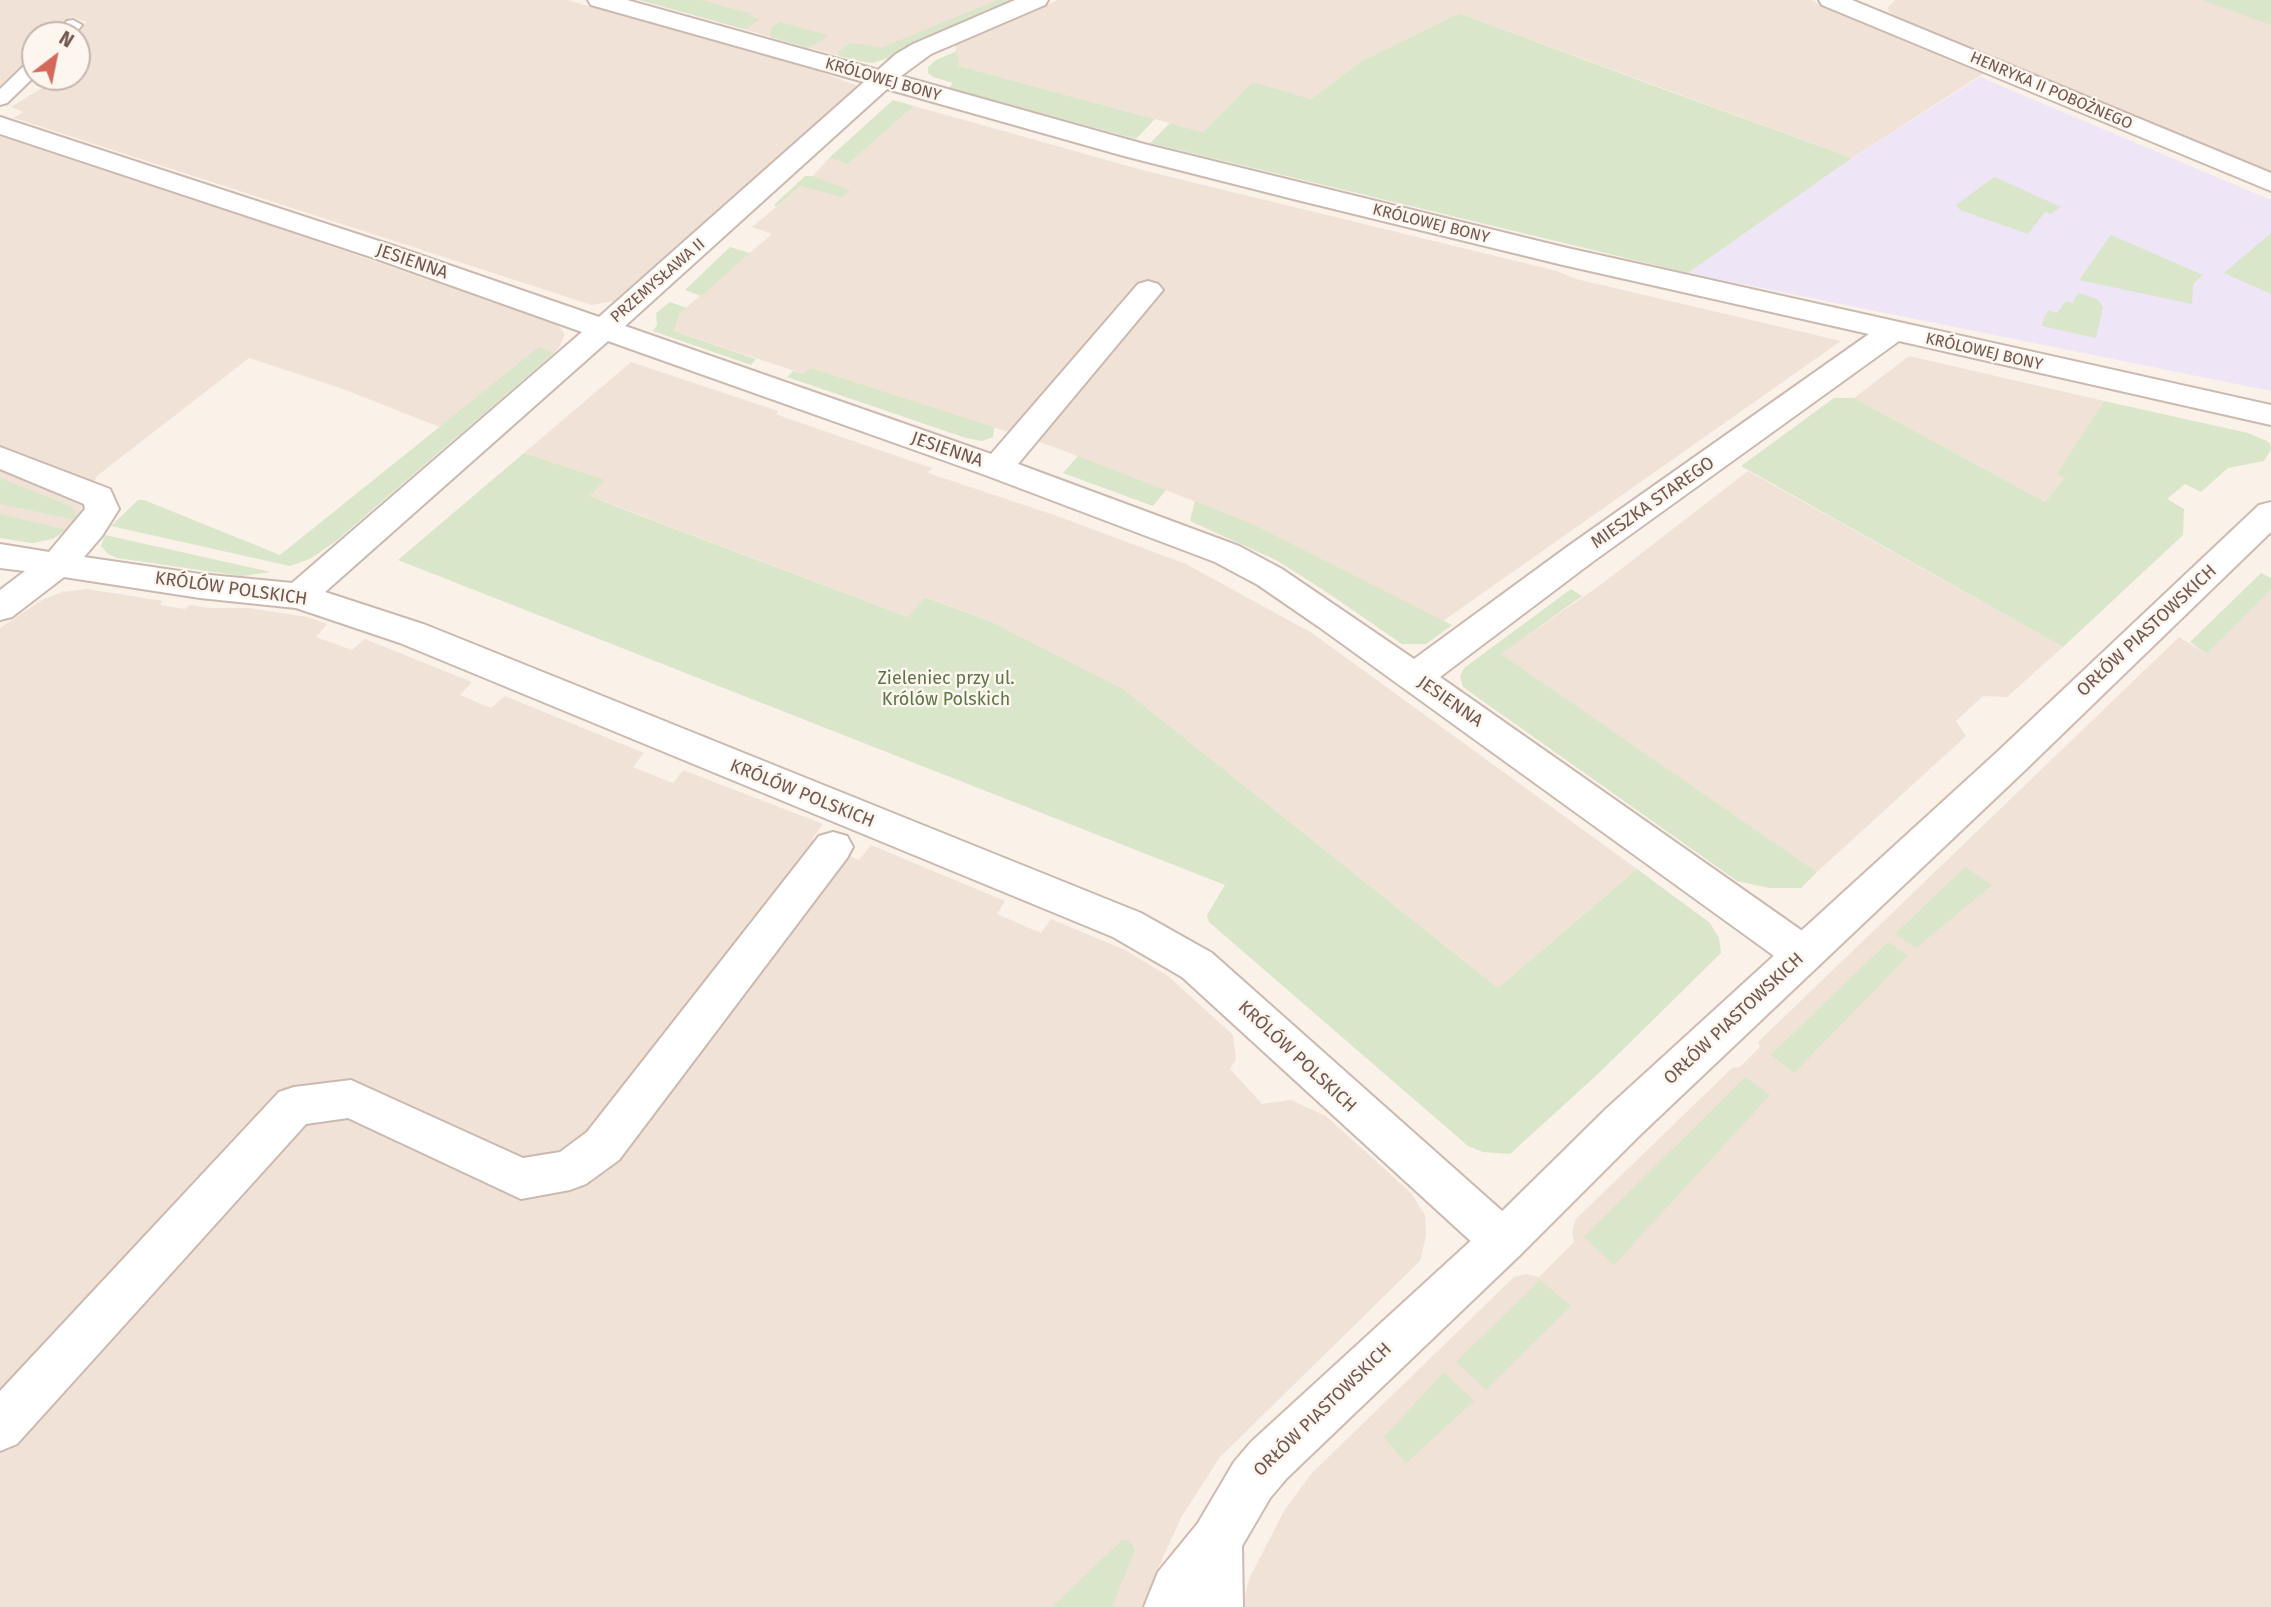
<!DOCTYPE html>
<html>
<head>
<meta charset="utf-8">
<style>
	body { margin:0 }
	#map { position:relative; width:2271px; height:1607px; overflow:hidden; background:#faf1e9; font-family:"Fira Sans",sans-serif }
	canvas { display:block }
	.north { position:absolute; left:21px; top:21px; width:70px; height:70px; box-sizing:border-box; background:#fdf6ef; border:2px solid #c5b6af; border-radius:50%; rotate:32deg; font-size:19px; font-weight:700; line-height:28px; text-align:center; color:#725750 }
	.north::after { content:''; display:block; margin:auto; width:24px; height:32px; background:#d5685d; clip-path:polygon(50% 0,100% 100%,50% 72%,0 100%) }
</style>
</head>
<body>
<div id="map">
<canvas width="2271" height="1607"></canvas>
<div class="north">N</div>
</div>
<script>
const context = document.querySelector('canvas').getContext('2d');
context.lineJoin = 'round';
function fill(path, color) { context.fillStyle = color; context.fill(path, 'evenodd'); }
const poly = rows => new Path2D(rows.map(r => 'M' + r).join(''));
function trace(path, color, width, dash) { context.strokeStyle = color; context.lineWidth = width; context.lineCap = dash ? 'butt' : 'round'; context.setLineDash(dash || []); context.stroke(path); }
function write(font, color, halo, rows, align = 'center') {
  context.font = font + ' "Fira Sans",sans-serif'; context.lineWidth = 5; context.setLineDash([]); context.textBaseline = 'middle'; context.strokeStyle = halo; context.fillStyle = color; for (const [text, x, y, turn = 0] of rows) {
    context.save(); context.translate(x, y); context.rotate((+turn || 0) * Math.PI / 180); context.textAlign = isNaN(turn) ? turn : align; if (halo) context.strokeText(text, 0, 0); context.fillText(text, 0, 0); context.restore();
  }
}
fill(poly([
	[0,0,567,0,821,72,858,86,614,301,592,305,14,118,23,112,11,107,24,99,60,77,77,77,77,35,73,35,87,22,71,17,54,35,35,35,35,57,20,73,0,89],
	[639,0,1014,0,873,63,857,61],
	[1058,0,1811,0,1984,73,1852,158,1459,13,1360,62,1311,99,1253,83,1203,132,959,66,955,45],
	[1895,0,2271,0,2271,174,1901,21,1888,11,1888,7],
	[914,106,1146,171,1557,271,1576,279,1841,341,1443,621,1253,524,1054,447,811,368,804,374,674,331,680,313,772,234,752,227,812,177,829,158,848,164],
	[0,136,139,180,558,325,565,335,558,349,460,435,340,388,249,358,97,476,76,520,67,530,52,539,32,543,0,538],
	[1909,356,2104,401,2058,474,2066,478,2045,502,1854,398],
	[631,362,778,411,776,414,789,419,932,468,928,473,1057,516,1186,564,1312,633,1637,869,1498,988,1123,689,992,622,926,597,908,617,590,496,604,480,524,453],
	[1748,471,2063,647,2007,697,1983,696,1956,721,1966,736,1817,872,1500,654,1599,586],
	[87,589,163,601,160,605,185,609,190,605,209,608,248,608,307,617,327,624,316,637,352,650,365,639,472,682,460,695,491,708,505,696,644,753,633,767,673,783,683,770,823,824,812,839,859,860,871,845,1005,901,997,914,1041,933,1051,919,1125,950,1168,976,1233,1035,1236,1059,1230,1069,1262,1104,1291,1100,1326,1116,1411,1193,1425,1215,1426,1236,1420,1261,1220,1457,1182,1516,1153,1579,1145,1607,0,1607,0,628,42,600,62,592],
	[2271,590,2271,1607,1242,1607,1249,1579,1285,1509,1312,1473,1514,1277,1526,1274,1539,1277,1574,1242,1572,1232,1575,1220,1732,1068,1740,1067,1760,1047,1758,1042,2179,637,2207,654]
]), '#f1e2d8');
fill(poly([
	[1980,77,2271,200,2271,391,1688,273,1852,158]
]), '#eee6f7');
fill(poly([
	[639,0,701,0,752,14,749,16,760,19,745,29],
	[997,0,1014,0,903,48,891,57,873,63,839,56,839,51,850,43,883,47],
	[2202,0,2271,0,2271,25],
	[1459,13,1652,85,1852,158,1688,273,1150,143,1170,123,1203,132,1253,82,1311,99,1360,62],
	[780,22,827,35,828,37,808,48,770,37,771,28],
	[957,51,959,66,1155,119,1136,139,949,88,953,83,933,77,928,73,928,67,936,60],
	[893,100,914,106,848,164,829,158],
	[805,176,812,176,850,190,842,197,801,186,776,207,774,205],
	[1994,177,1995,177,2061,207,2051,214,2045,212,2028,234,1960,210,1956,205],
	[2271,233,2271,294,2224,273],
	[2111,235,2203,275,2193,284,2192,304,2079,280],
	[730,247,750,253,701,296,685,290],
	[2078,293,2097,299,2103,307,2096,338,2042,326,2044,317,2049,310,2057,313,2066,301,2072,303],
	[670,302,687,308,680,313,674,331,756,359,751,365,653,331,657,325,656,313],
	[539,347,554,353,336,541,310,559,290,566,111,526,138,500,144,500,280,555],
	[811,368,994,427,993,437,982,441,966,438,787,377,793,371,804,374],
	[1834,398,1854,398,2045,502,2065,478,2057,474,2104,401,2248,433,2269,442,2271,449,2264,461,2228,468,2201,492,2185,484,2167,499,2184,509,2183,535,2063,647,1741,466],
	[524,453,605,480,590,496,620,508,908,617,925,597,992,622,1123,689,1498,988,1637,869,1710,923,1719,938,1721,953,1599,1073,1510,1154,1483,1152,1468,1146,1209,922,1207,915,1225,885,398,560],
	[1078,456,1166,490,1153,506,1063,473],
	[0,478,70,506,75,512,76,520,0,504],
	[1195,501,1253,524,1452,625,1426,644,1402,644,1322,589,1276,560,1190,521],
	[0,514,67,530,52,539,32,543,0,538],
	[105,535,271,572,242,576,117,558,108,554,101,546],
	[2261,573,2271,578,2271,590,2207,654,2190,642],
	[1571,589,1582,596,1501,654,1817,872,1801,888,1769,888,1737,881,1463,687,1460,676,1464,668],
	[1965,867,1992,885,1916,948,1895,934],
	[1888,942,1908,956,1794,1073,1771,1055],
	[1745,1077,1770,1095,1614,1265,1584,1237],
	[1540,1280,1571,1306,1486,1390,1456,1362],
	[1444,1372,1474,1401,1406,1463,1384,1437],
	[1122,1540,1130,1541,1135,1550,1112,1607,1052,1607]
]), '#d9e6c9');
const lane = poly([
	[73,20,82,25,74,35,55,35,67,21,73,20],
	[35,60,35,76,7,103,0,105,0,89,28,62,35,60]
]);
const street = poly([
	[588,0,627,0,878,70,896,54,913,44,1015,0,1048,0,1045,5,931,54,901,76,1144,144,1563,247,2271,405,2271,425,1899,341,1591,563,1440,677,1818,942,1824,954,1818,966,1803,971,1788,966,1319,627,1258,585,1215,562,985,475,608,341,325,592,426,625,1141,913,1212,953,1519,1226,1526,1241,1519,1256,1503,1262,1487,1256,1182,977,1113,937,400,643,296,608,200,598,64,577,12,617,0,620,0,590,25,571,0,568,0,544,49,552,85,509,84,504,0,469,0,447,110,489,119,509,102,536,84,557,200,574,292,583,582,332,374,258,0,134,0,117,394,246,599,317,864,82,591,5,588,0],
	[887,89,1124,156,1297,200,1563,265,1869,334,1567,547,1414,659,1282,569,1239,546,1018,464,1163,290,1158,284,1148,281,1138,284,991,454,625,326,887,89],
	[1819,0,1852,0,2271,173,2271,191,1822,5,1819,0],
	[833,832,847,836,853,847,847,858,619,1160,586,1184,570,1190,521,1199,348,1118,306,1124,17,1444,0,1451,0,1391,279,1092,294,1087,351,1080,523,1158,560,1152,587,1132,819,836,833,832]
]);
const secondary = poly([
	[2271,502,2271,532,2021,774,1639,1136,1519,1256,1287,1478,1270,1498,1242,1546,1243,1607,1144,1607,1158,1572,1198,1523,1234,1462,1251,1442,1487,1226,1607,1108,1995,754,2259,505,2271,502]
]);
trace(lane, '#cbb9b0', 4);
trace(street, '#cbb9b0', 4);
trace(secondary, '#cfbab1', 4);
fill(lane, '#fff');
fill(street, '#fff');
fill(secondary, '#fff');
write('16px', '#725750', '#fdf6ef', [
	["KRÓLOWEJ BONY",883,80,16],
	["HENRYKA II POBOŻNEGO",2051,91,23],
	["KRÓLOWEJ BONY",1431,224,14],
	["PRZEMYSŁAWA II",658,281,-41],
	["KRÓLOWEJ BONY",1984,352,13]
]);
write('18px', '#725750', '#fdf6ef', [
	["JESIENNA",412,262,19],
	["JESIENNA",947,450,19],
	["MIESZKA STAREGO",1653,503,-35],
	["KRÓLÓW POLSKICH",231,589,8],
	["ORŁÓW PIASTOWSKICH",2147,631,-43],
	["JESIENNA",1450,702,35],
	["KRÓLÓW POLSKICH",802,794,22],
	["ORŁÓW PIASTOWSKICH",1734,1019,-43],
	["KRÓLÓW POLSKICH",1297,1057,43],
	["ORŁÓW PIASTOWSKICH",1323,1410,-44]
]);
write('18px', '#5c7649', '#fdf6ef', [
	["Zieleniec przy ul.",946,679],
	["Królów Polskich",946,700]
]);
</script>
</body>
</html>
